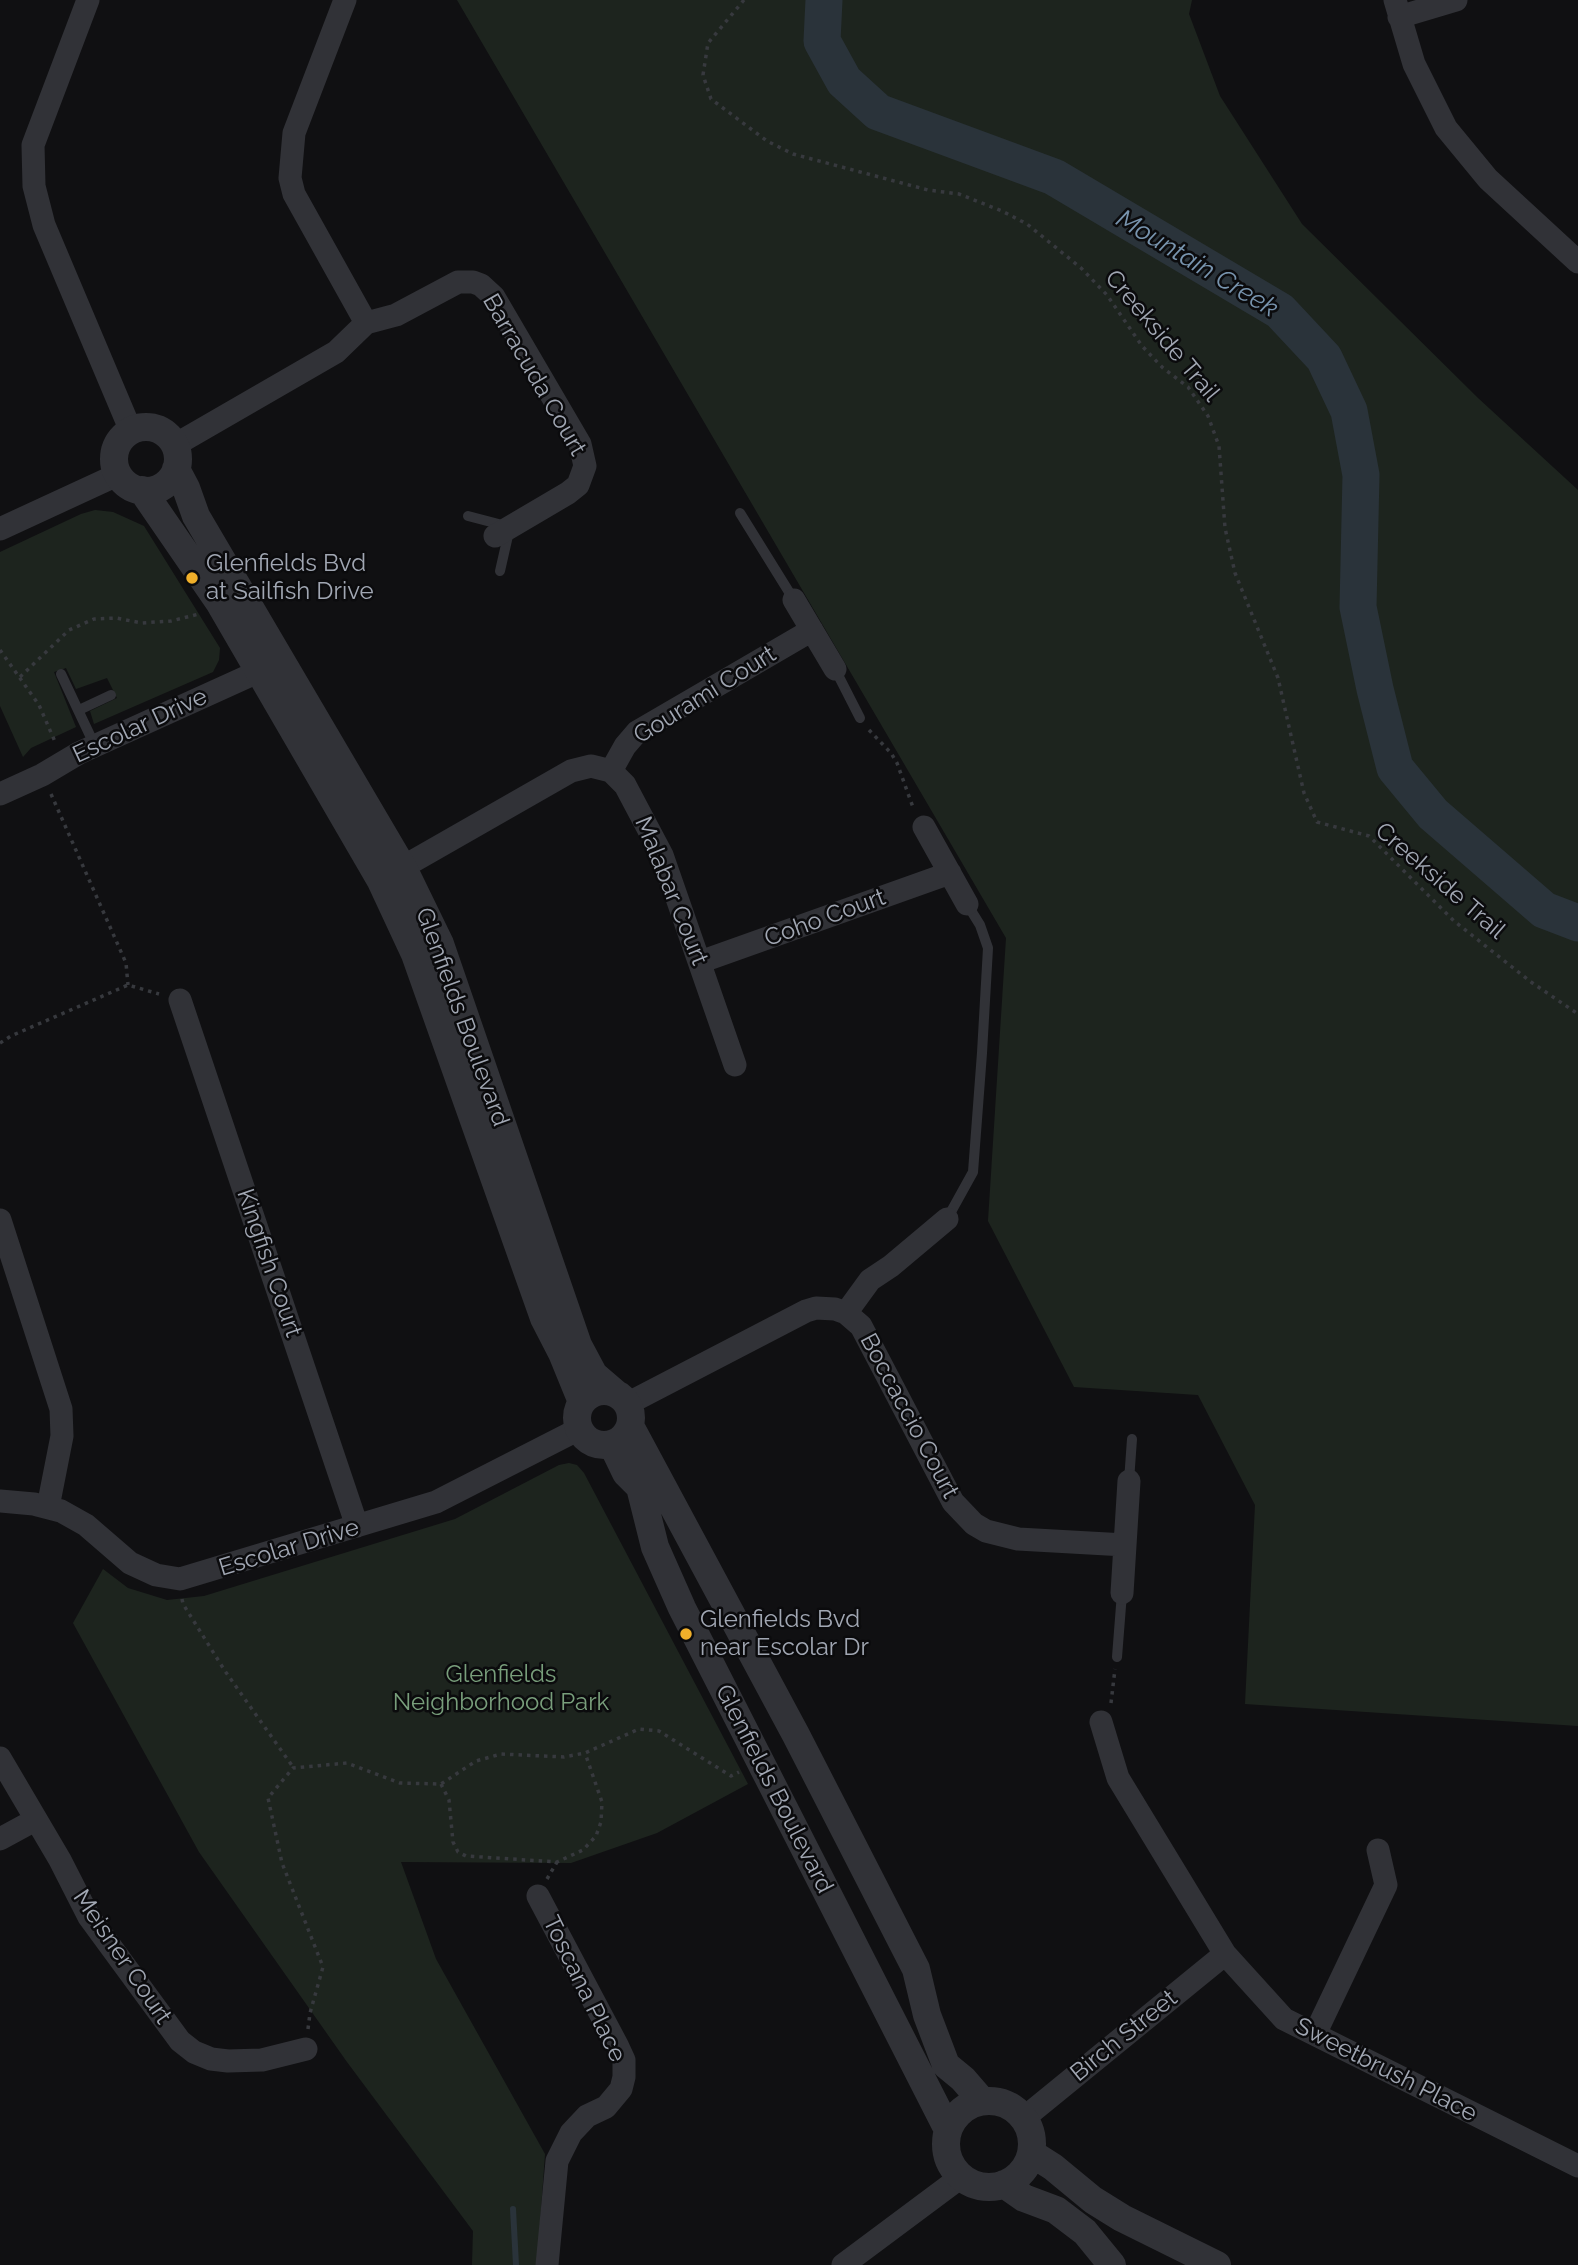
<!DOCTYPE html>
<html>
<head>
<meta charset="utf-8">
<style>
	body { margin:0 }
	canvas { display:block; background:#101012 }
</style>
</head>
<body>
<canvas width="1578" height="2265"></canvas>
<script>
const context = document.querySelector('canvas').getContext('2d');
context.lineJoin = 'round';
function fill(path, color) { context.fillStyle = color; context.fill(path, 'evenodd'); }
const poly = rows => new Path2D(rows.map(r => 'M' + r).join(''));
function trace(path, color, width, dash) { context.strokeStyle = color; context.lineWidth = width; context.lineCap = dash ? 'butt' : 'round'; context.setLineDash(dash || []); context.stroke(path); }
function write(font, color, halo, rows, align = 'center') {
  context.font = font + ' Raleway,sans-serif'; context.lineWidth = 5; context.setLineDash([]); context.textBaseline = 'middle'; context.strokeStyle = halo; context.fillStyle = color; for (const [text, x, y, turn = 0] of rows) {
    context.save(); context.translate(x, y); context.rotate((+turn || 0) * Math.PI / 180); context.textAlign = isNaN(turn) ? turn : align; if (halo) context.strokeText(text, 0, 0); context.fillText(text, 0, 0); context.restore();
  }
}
fill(poly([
	[457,0,1192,0,1189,14,1220,96,1302,224,1478,398,1578,490,1578,1726,1245,1704,1255,1505,1198,1395,1074,1387,988,1221,1006,938],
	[95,510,113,512,144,526,220,648,219,660,213,672,94,724,90,711,117,698,107,678,76,689,66,668,54,672,76,727,31,748,23,757,0,706,0,552,81,514],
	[569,1463,577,1465,584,1473,748,1784,657,1833,571,1863,401,1862,436,1959,545,2154,537,2265,472,2265,473,2231,347,2062,199,1852,73,1623,103,1569,128,1588,167,1600,204,1596,455,1519,559,1465]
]), '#1d241e');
trace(poly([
	[513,2209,516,2265]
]), '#2a333a', 6);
trace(poly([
	[824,0,822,41,844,81,878,112,1054,177,1280,311,1324,358,1349,411,1361,475,1358,607,1375,689,1395,768,1433,814,1544,910,1578,923]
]), '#2a333a', 37);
trace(poly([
	[744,0,708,43,703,75,711,99,767,141,793,154,928,190,959,194,1002,211,1027,224,1081,268,1107,295,1142,346,1163,368,1188,387,1208,416,1219,446,1225,528,1235,573,1278,678,1304,793,1317,822,1369,836,1454,921,1531,982,1578,1014],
	[0,650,39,705,56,744],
	[20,677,69,630,94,619,116,618,142,623,171,621,199,614],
	[869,730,891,753,897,763,914,810],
	[51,794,126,963,128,985],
	[0,1043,11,1036,128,985,159,994],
	[182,1599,183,1604,225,1671,293,1767],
	[1111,1703,1115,1669],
	[441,1784,449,1800,453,1842,458,1852,466,1856,557,1862,583,1850,596,1836,601,1822,602,1802,585,1753],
	[547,1879,557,1862],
	[308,2029,310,2013,323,1967,282,1863,268,1798,293,1768,347,1763,400,1783,441,1784,476,1761,501,1754,564,1757,585,1753,639,1729,659,1731,731,1776,739,1772]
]), '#37393e', 3.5, [3.5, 5]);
trace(poly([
	[740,513,794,600],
	[468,516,510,527,500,571],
	[835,669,860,718],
	[61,674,95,746],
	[79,710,111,695],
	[947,1219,973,1172,982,1053,988,948,980,925,967,904],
	[1129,1481,1132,1439],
	[1117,1657,1122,1593]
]), '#313237', 10);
trace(poly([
	[88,0,33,145,34,186,44,225,131,431],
	[345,0,294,133,290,178,294,194,366,323],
	[1395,0,1414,64,1446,128,1488,179,1578,262],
	[1399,17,1456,0],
	[175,445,336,352,366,323,396,315,458,282,473,282,481,285,494,297,580,444,585,466,578,485,568,493,495,536],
	[0,529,119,474],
	[794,600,835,669],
	[611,771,625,746,637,732,812,630],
	[0,794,42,775,79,753,273,665],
	[924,827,967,904],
	[389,875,571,771,591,766,611,771,625,785,662,855,735,1065],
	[700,962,950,873],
	[180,1000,357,1526],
	[0,1220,61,1409,62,1436,48,1507],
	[846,1313,870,1280,891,1266,947,1219],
	[627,1404,806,1311,816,1308,835,1309,846,1313,861,1326,953,1502,974,1524,986,1531,1018,1539,1125,1545],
	[0,1501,34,1504,61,1511,86,1525,130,1563,156,1575,180,1579,436,1502,579,1429],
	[1122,1593,1129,1481],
	[1101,1722,1118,1778,1225,1954,1284,2019,1578,2166],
	[0,1758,60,1860,89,1917,180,2041,194,2052,211,2059,228,2061,262,2060,306,2049],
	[0,1839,35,1820],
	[538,1896,618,2047,624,2060,624,2077,621,2089,606,2107,587,2116,571,2133,557,2161,547,2265],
	[1315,2034,1386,1885,1378,1850],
	[1024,2118,1225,1954],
	[843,2265,961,2177]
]), '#313237', 23);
trace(poly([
	'114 459a32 32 0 1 1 64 0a32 32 0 1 1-64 0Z',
	[176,469,186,488,196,516,403,868,440,944,578,1345,594,1375,615,1393],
	[142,490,219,602,381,881,415,954,544,1318,562,1353,582,1402],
	'577 1418a27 27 0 1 1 54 0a27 27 0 1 1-54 0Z',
	[630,1426,796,1735,916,1969,927,2015,946,2065,963,2079,982,2101],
	[612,1444,626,1473,640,1487,655,1547,682,1608,948,2130],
	'946 2144a43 43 0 1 1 86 0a43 43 0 1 1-86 0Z',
	[1031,2153,1053,2167,1093,2200,1122,2218,1217,2265],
	[1004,2184,1024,2198,1056,2210,1085,2232,1112,2265]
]), '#313237', 28);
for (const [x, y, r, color] of [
	[192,578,7,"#f0af2a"],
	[686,1634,7,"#f0af2a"]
]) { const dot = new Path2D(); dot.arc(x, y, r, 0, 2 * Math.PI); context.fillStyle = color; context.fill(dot); trace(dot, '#0b0b0d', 2.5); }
write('24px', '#a1a7b3', '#0b0b0d', [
	["Creekside Trail",1162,336,50],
	["Barracuda Court",534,375,60],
	["Gourami Court",705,695,-32],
	["Escolar Drive",140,726,-25],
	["Creekside Trail",1440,881,41],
	["Malabar Court",671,891,68],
	["Coho Court",825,918,-20],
	["Glenfields Boulevard",462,1017,70],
	["Kingfish Court",269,1263,71],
	["Boccaccio Court",909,1416,62],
	["Escolar Drive",289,1548,-17],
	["Glenfields Boulevard",774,1789,63],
	["Meisner Court",122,1957,56],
	["Toscana Place",584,1989,64],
	["Birch Street",1124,2036,-39],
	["Sweetbrush Place",1386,2070,27]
]);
write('24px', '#a1a7b3', '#0b0b0d', [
	["Glenfields Bvd",206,564],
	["at Sailfish Drive",206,592],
	["Glenfields Bvd",700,1620],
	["near Escolar Dr",700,1648]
], 'left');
write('24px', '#789e7b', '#0b0b0d', [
	["Glenfields",501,1675],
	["Neighborhood Park",501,1703]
]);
write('italic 26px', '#7894ae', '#0b0b0d', [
	["Mountain Creek",1197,264,31]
]);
</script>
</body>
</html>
